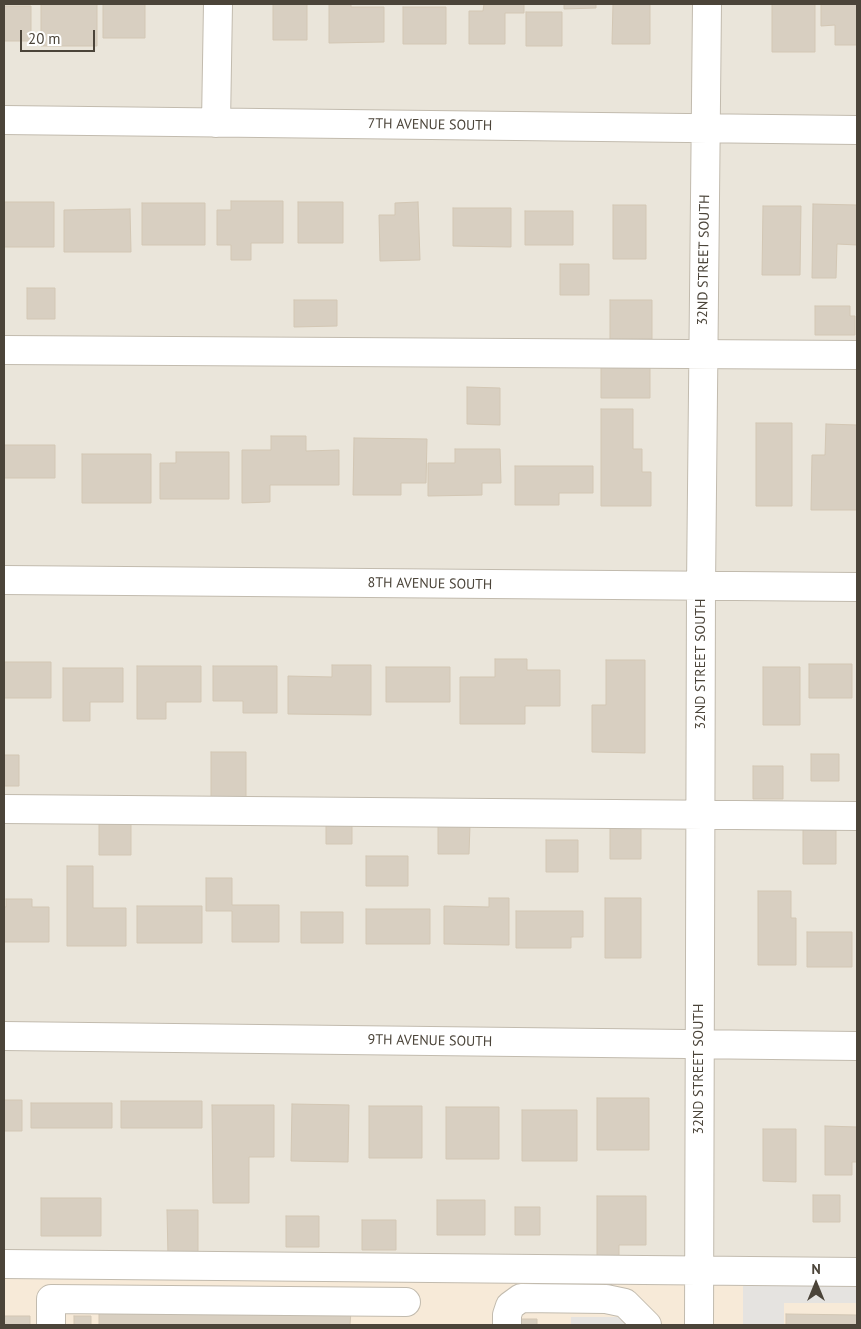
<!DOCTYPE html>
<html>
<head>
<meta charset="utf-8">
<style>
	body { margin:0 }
	#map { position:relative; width:861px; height:1329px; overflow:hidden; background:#f6f3ec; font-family:"PT Sans",sans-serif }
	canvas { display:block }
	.frame { position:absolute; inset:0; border:5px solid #4b4439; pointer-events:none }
	.north { position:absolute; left:791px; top:1259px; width:50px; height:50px; -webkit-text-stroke:4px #fff; paint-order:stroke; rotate:0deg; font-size:14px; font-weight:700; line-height:20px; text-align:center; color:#4b4439 }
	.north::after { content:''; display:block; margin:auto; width:18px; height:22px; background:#4b4439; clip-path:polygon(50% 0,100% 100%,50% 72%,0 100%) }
	.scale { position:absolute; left:20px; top:30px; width:75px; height:22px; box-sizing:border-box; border:2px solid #4b4439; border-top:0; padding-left:6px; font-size:15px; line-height:18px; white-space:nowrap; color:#4b4439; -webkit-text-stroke:4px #fff; paint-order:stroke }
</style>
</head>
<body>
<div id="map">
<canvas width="861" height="1329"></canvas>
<div class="frame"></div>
<div class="north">N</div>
<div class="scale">20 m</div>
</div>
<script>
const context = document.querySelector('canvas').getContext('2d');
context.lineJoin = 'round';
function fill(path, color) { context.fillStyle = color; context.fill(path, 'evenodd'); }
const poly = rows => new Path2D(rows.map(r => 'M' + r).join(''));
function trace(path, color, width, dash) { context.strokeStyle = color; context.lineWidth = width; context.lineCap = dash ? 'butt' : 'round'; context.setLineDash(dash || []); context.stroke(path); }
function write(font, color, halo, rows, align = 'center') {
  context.font = font + ' "PT Sans",sans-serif'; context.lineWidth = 4; context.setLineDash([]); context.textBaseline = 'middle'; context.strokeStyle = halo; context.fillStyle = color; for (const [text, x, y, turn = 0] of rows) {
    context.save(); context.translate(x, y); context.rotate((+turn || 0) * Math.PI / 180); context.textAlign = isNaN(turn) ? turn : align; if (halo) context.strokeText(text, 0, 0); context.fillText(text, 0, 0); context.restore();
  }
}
fill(poly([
	[4,4,857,4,857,1272,4,1264]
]), '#eae5da');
fill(poly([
	[4,1264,857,1272,857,1325,4,1325]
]), '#f7ead8');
fill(poly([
	[743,1278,857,1278,857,1303,784,1303,784,1325,743,1325],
	[571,1317,636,1317,636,1325,571,1325]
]), '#e5e3e0');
const building = poly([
	[41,4,97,4,97,46,41,46,41,4],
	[103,4,145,4,145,38,103,38,103,4],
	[273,4,307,4,307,40,273,40,273,4],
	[329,4,351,4,351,7,384,7,384,42,329,43,329,4],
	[484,4,524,4,524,13,505,13,505,44,469,44,469,11,483,11,484,4],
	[564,4,596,4,596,8,564,9,564,4],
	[613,4,650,4,650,44,612,44,613,4],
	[772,4,815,4,815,52,772,52,772,4],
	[821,4,857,4,857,45,835,45,835,25,821,26,821,4],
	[4,6,31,6,31,41,4,41,4,6],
	[403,7,446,7,446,44,403,44,403,7],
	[526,12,562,12,562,46,526,46,526,12],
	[231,201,283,201,283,243,251,243,251,260,231,260,231,245,217,245,217,210,231,210,231,201],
	[4,202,54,202,54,247,4,247,4,202],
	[298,202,343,202,343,243,298,243,298,202],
	[418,202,420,260,380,261,379,215,395,215,395,203,418,202],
	[142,203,205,203,205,245,142,245,142,203],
	[813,204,857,205,857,245,837,244,836,278,812,278,813,204],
	[613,205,646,205,646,259,613,259,613,205],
	[763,206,801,206,800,275,762,275,763,206],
	[453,208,511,208,511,247,453,246,453,208],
	[130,209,131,252,64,252,64,210,130,209],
	[525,211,573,211,573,245,525,245,525,211],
	[560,264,589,264,589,295,560,295,560,264],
	[27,288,55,288,55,319,27,319,27,288],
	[294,300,337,300,337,326,294,327,294,300],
	[610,300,652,300,652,339,610,339,610,300],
	[815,306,850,306,850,316,855,316,855,335,815,335,815,306],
	[601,365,650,365,650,398,601,398,601,365],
	[467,387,500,388,500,425,467,424,467,387],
	[601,409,633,409,633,449,642,449,642,472,651,472,651,506,601,506,601,409],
	[756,423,792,423,792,506,756,506,756,423],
	[826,424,857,425,857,510,811,510,812,455,825,455,826,424],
	[271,436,306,436,306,451,339,450,339,485,270,485,270,502,242,503,242,450,271,450,271,436],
	[354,438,427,439,426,483,401,483,401,495,353,495,354,438],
	[4,445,55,445,55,478,4,478,4,445],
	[455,449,500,449,501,483,482,483,482,495,428,496,428,463,455,463,455,449],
	[176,452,229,452,229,499,160,499,160,463,176,463,176,452],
	[82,454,151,454,151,503,82,503,82,454],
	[515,466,593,466,593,493,559,493,559,505,515,505,515,466],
	[495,659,527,659,527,670,560,670,560,706,525,706,525,724,460,724,460,677,495,677,495,659],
	[606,660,645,660,645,753,592,752,592,705,606,705,606,660],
	[4,662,51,662,51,698,4,698,4,662],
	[809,664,852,664,852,698,809,698,809,664],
	[332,665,371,665,371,715,288,714,288,676,332,677,332,665],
	[137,666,201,666,201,702,166,702,166,719,137,719,137,666],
	[213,666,277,666,277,713,243,713,243,701,213,701,213,666],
	[386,667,450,667,450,702,386,702,386,667],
	[763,667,800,667,800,725,763,725,763,667],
	[63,668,123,668,123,702,90,702,90,721,63,721,63,668],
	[211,752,246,752,246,798,211,798,211,752],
	[811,754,839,754,839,781,811,781,811,754],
	[4,755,19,755,19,786,4,786,4,755],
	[753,766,783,766,783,799,753,799,753,766],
	[99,821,131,821,131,855,99,855,99,821],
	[610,823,641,824,641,859,610,859,610,823],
	[326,825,352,825,352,844,326,844,326,825],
	[438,825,470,825,469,854,438,854,438,825],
	[803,829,836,829,836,864,803,864,803,829],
	[546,840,578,840,578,872,546,872,546,840],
	[366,856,408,856,408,886,366,886,366,856],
	[67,866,93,866,93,908,126,908,126,946,67,946,67,866],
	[206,878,232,878,232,905,279,905,279,942,232,942,232,911,206,911,206,878],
	[758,891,791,891,791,918,796,918,796,965,758,965,758,891],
	[489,898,509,898,509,945,444,944,444,906,489,907,489,898],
	[605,898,641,898,641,958,605,958,605,898],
	[6,899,32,899,32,907,49,907,49,942,4,942,4,907,6,907,6,899],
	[137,906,202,906,202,943,137,943,137,906],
	[366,909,430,909,430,944,366,944,366,909],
	[516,911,583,911,583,937,571,937,571,948,516,948,516,911],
	[301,912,343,912,343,943,301,943,301,912],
	[807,932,852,932,852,967,807,967,807,932],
	[597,1098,649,1098,649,1150,597,1150,597,1098],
	[4,1100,22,1100,22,1131,4,1131,4,1100],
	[121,1101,202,1101,202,1128,121,1128,121,1101],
	[31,1103,112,1103,112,1128,31,1128,31,1103],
	[292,1104,349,1105,348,1162,291,1161,292,1104],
	[212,1105,274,1105,274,1157,249,1157,249,1203,213,1203,212,1105],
	[369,1106,422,1106,422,1158,369,1158,369,1106],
	[446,1107,499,1107,499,1159,446,1159,446,1107],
	[522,1110,577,1110,577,1161,522,1161,522,1110],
	[825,1126,857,1127,857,1162,852,1162,852,1175,825,1175,825,1126],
	[763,1129,796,1129,796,1182,763,1181,763,1129],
	[813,1195,840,1195,840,1222,813,1222,813,1195],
	[597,1196,646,1196,646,1245,619,1245,619,1257,597,1257,597,1196],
	[41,1198,101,1198,101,1236,41,1236,41,1198],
	[437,1200,485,1200,485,1235,437,1235,437,1200],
	[515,1207,540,1207,540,1235,515,1235,515,1207],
	[167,1210,198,1210,198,1256,168,1256,167,1210],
	[286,1216,319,1216,319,1247,286,1247,286,1216],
	[362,1220,396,1220,396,1250,362,1250,362,1220],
	[99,1309,351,1311,350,1325,99,1325,99,1309],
	[786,1314,857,1315,857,1325,786,1325,786,1314],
	[4,1316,30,1316,30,1325,4,1325,4,1316],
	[74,1316,91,1316,91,1325,74,1325,74,1316],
	[511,1319,537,1319,537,1325,511,1325,511,1319]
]);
fill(building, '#d8cfc1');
trace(building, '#d3c7b4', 1);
const minor = poly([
	[4,120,857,130],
	[216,123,218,4],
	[4,350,857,355],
	[4,580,857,587],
	[4,809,857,816],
	[4,1036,857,1046],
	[4,1264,857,1272],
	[51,1325,51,1299,406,1302],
	[507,1325,507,1315,510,1306,521,1298,606,1299,625,1303,647,1325],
	[699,1325,701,586,707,4]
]);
trace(minor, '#c2bbae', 30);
trace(minor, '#fff', 28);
write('14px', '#4b4439', '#fff', [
	["7TH AVENUE SOUTH",430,125,1],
	["32ND STREET SOUTH",704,260,-89],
	["8TH AVENUE SOUTH",430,584,1],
	["32ND STREET SOUTH",701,664,-90],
	["9TH AVENUE SOUTH",430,1041,1],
	["32ND STREET SOUTH",699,1069,-90]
]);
</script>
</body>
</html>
